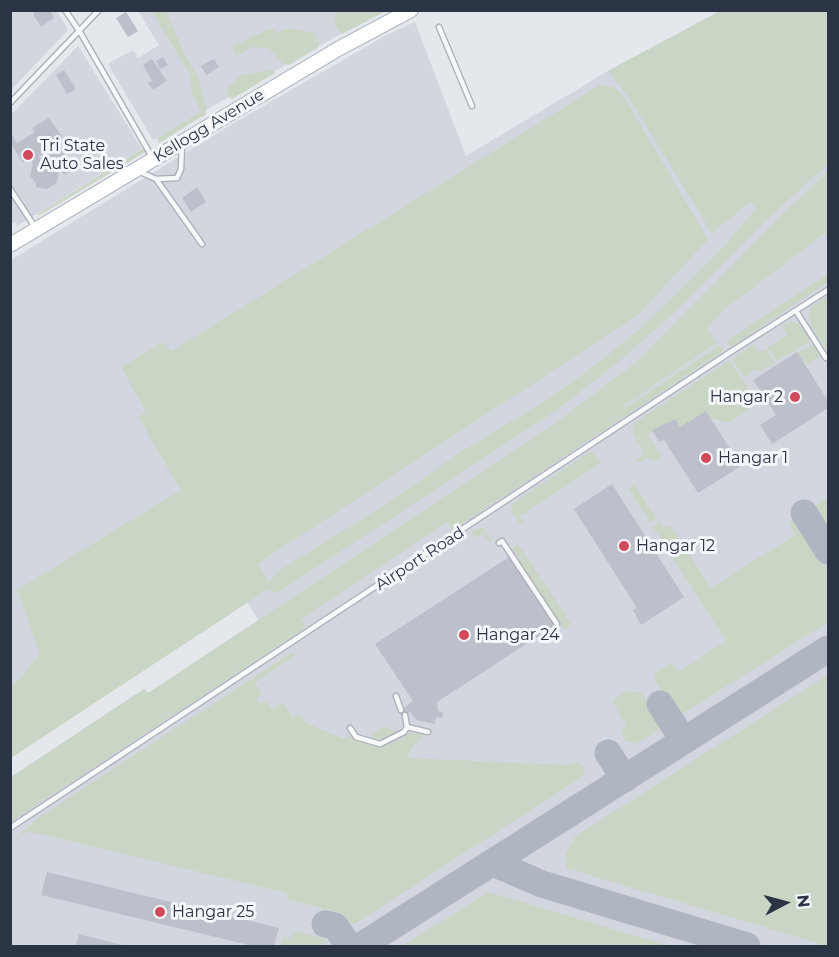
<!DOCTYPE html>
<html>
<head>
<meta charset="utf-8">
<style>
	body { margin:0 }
	#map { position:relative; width:839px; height:957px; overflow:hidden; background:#e4e7ec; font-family:Montserrat,sans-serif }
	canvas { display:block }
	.frame { position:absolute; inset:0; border:12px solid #2b3445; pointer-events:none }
	.north { position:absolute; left:755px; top:873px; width:60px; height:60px; -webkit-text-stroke:4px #f4f6f9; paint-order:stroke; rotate:84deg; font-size:16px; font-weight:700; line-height:24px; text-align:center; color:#2b3445 }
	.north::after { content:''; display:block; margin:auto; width:21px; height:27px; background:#2b3445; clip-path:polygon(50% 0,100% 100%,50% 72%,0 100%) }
</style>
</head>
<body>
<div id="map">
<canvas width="839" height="957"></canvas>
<div class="frame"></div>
<div class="north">N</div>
</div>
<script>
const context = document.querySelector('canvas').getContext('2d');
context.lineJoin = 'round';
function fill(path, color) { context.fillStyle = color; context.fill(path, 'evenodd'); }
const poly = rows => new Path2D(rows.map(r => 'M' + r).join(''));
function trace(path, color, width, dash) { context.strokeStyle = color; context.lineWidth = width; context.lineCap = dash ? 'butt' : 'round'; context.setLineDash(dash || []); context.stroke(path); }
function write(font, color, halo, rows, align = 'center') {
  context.font = font + ' Montserrat,sans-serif'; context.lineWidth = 6; context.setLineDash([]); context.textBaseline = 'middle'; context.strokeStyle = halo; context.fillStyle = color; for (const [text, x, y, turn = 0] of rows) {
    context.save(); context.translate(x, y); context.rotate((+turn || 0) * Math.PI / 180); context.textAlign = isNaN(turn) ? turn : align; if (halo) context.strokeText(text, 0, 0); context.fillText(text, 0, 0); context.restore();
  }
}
fill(poly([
	[11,11,57,11,68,30,11,90],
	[138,11,381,11,153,140,108,64,133,50,138,58,159,45],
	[720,11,828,11,828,946,11,946,11,808,269,638,180,490,11,688,11,260,234,123,383,37,415,22,466,156,608,71],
	[78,46,142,149,17,226,15,222,11,225,11,115]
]), '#d2d6de');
fill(poly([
	[152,11,166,11,184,53,199,79,206,109,206,114,159,143,157,138,201,112,193,95,189,73],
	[337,11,337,10,386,11,342,34,334,23],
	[720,11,828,11,828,164,766,220,678,309,623,358,557,410,277,593,268,589,11,758,11,688,40,654,17,590,181,490,138,417,146,412,121,367,163,342,172,351,600,85,616,88,625,99,708,239,638,315,257,564,269,582,278,571,382,507,461,452,544,402,593,367,638,331,723,247,756,209,750,202,712,233,629,98,608,71],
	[271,28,277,33,287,28,315,33,319,47,289,65,282,63,269,48,252,47,238,55,233,51,233,46],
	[273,69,275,73,232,99,227,96,228,88,240,76],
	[144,148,145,152,40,215,36,215],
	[828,172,828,238,825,233,722,311,707,329,717,343,625,405,625,408,719,346,723,349,722,352,453,530,447,522,301,619,306,627,11,822,11,777,144,689,148,693,550,427,639,360,782,215],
	[828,274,828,282,733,346,728,344,728,340],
	[828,296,828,351,812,327,809,317,811,307],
	[789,321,800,324,812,340,777,361,767,348,787,335,782,326],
	[814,344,819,357,806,365,798,353],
	[753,345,759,353,766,349,775,363,760,371,755,370,744,378,732,359],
	[730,360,754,398,750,401,753,407,728,423,710,418,706,411,680,427,675,419,662,427,660,425,647,434,662,457,656,461,647,458,639,463,637,459,645,454,633,434,634,423],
	[591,451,601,463,520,516,524,524,520,524,512,512,512,504],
	[635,485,656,518,650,522,628,489],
	[825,499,828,503,828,531,813,507],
	[794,519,828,571,828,622,684,713,675,711,654,678,656,672,672,662,679,672,726,641,691,587,696,582,691,586,653,527,660,522,664,528,670,525,711,588,795,535,788,523],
	[483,527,492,540,490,543,483,534,475,538,471,531],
	[518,544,571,624,567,628,563,629,518,560,521,558,512,549],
	[292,652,296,655,255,683,261,694,257,699,260,704,267,702,272,709,283,703,292,717,300,714,306,723,344,739,348,736,373,746,391,744,409,733,422,734,423,738,412,747,407,758,567,765,577,762,583,765,585,775,354,924,347,921,341,913,287,899,287,893,28,831,16,838,37,819],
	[828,675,828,946,566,868,566,853,576,836],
	[627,691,641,693,660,721,658,730,637,743,626,741,620,731,627,726,612,701],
	[384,726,397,732,384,739,372,739,372,735],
	[488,892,669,946,403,946],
	[293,931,326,939,327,942,319,946,280,946,283,937,291,938]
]), '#c9d6c5');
trace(poly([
	[804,513,828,551],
	[660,704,684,741],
	[608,753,625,779],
	[493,863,542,884,747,946],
	[325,924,335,926,349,946],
	[361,946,828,649]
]), '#b0b6c1', 27);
fill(poly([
	[38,10,50,10,54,18,41,27,33,14],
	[126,12,138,31,128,37,116,18],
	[163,57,168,65,160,69,156,61],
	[152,59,167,81,153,90,148,83,152,81,143,65],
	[214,59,219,67,206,75,201,66],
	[64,70,76,89,67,94,56,75],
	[49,118,63,138,53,144,55,147,49,151,40,156,37,153,41,159,54,162,48,152,60,145,69,165,72,164,74,169,64,175,61,170,59,171,57,183,47,189,36,187,36,183,30,176,33,164,30,158,23,163,10,142,10,132,17,143,35,132,32,128],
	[197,187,206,202,191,212,182,198],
	[797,352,828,401,828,408,772,444,760,425,776,415,753,380],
	[706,411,741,466,698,493,664,440,659,442,652,430,675,419,680,427],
	[612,484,684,597,641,625,633,610,637,608,574,509],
	[509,557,554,626,437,702,438,711,443,712,442,718,436,717,435,724,416,720,410,712,402,717,399,712,413,701,375,644],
	[47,872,279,928,274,946,253,946,41,895],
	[79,934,125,946,76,946]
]), '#bbc0ca');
const lane = poly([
	[65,10,80,32,152,157],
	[439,27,472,106],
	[10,103,99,10],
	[138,171,156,179,177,178,181,169,182,144],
	[156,179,202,244],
	[10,189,35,227],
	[796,311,826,358],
	[499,543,502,541,557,624],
	[396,696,401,710],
	[407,727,428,732],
	[350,728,356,737,380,744,404,732,407,727,405,715],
	[10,828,729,353,828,290]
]);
const primary = poly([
	[10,245,338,49,411,10]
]);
trace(lane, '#a9aeb7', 7);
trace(primary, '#a3abb8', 16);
trace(lane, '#f7f8fa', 4.5);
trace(primary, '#fff', 14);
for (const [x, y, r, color] of [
	[28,155,6,"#d1495b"],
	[795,397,6,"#d1495b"],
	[706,458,6,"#d1495b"],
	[624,546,6,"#d1495b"],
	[464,635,6,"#d1495b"],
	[160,912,6,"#d1495b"]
]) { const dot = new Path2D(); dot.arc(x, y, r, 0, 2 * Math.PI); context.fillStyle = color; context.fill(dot); trace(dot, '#f4f6f9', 2); }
write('16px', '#2b3445', '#f4f6f9', [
	["Kellogg Avenue",209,126,-31],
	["Airport Road",420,559,-33]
]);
write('16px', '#2b3445', '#f4f6f9', [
	["Tri State",40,146],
	["Auto Sales",40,164],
	["Hangar 2",783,397,"right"],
	["Hangar 1",718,458],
	["Hangar 12",636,546],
	["Hangar 24",476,635],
	["Hangar 25",172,912]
], 'left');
</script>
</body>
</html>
